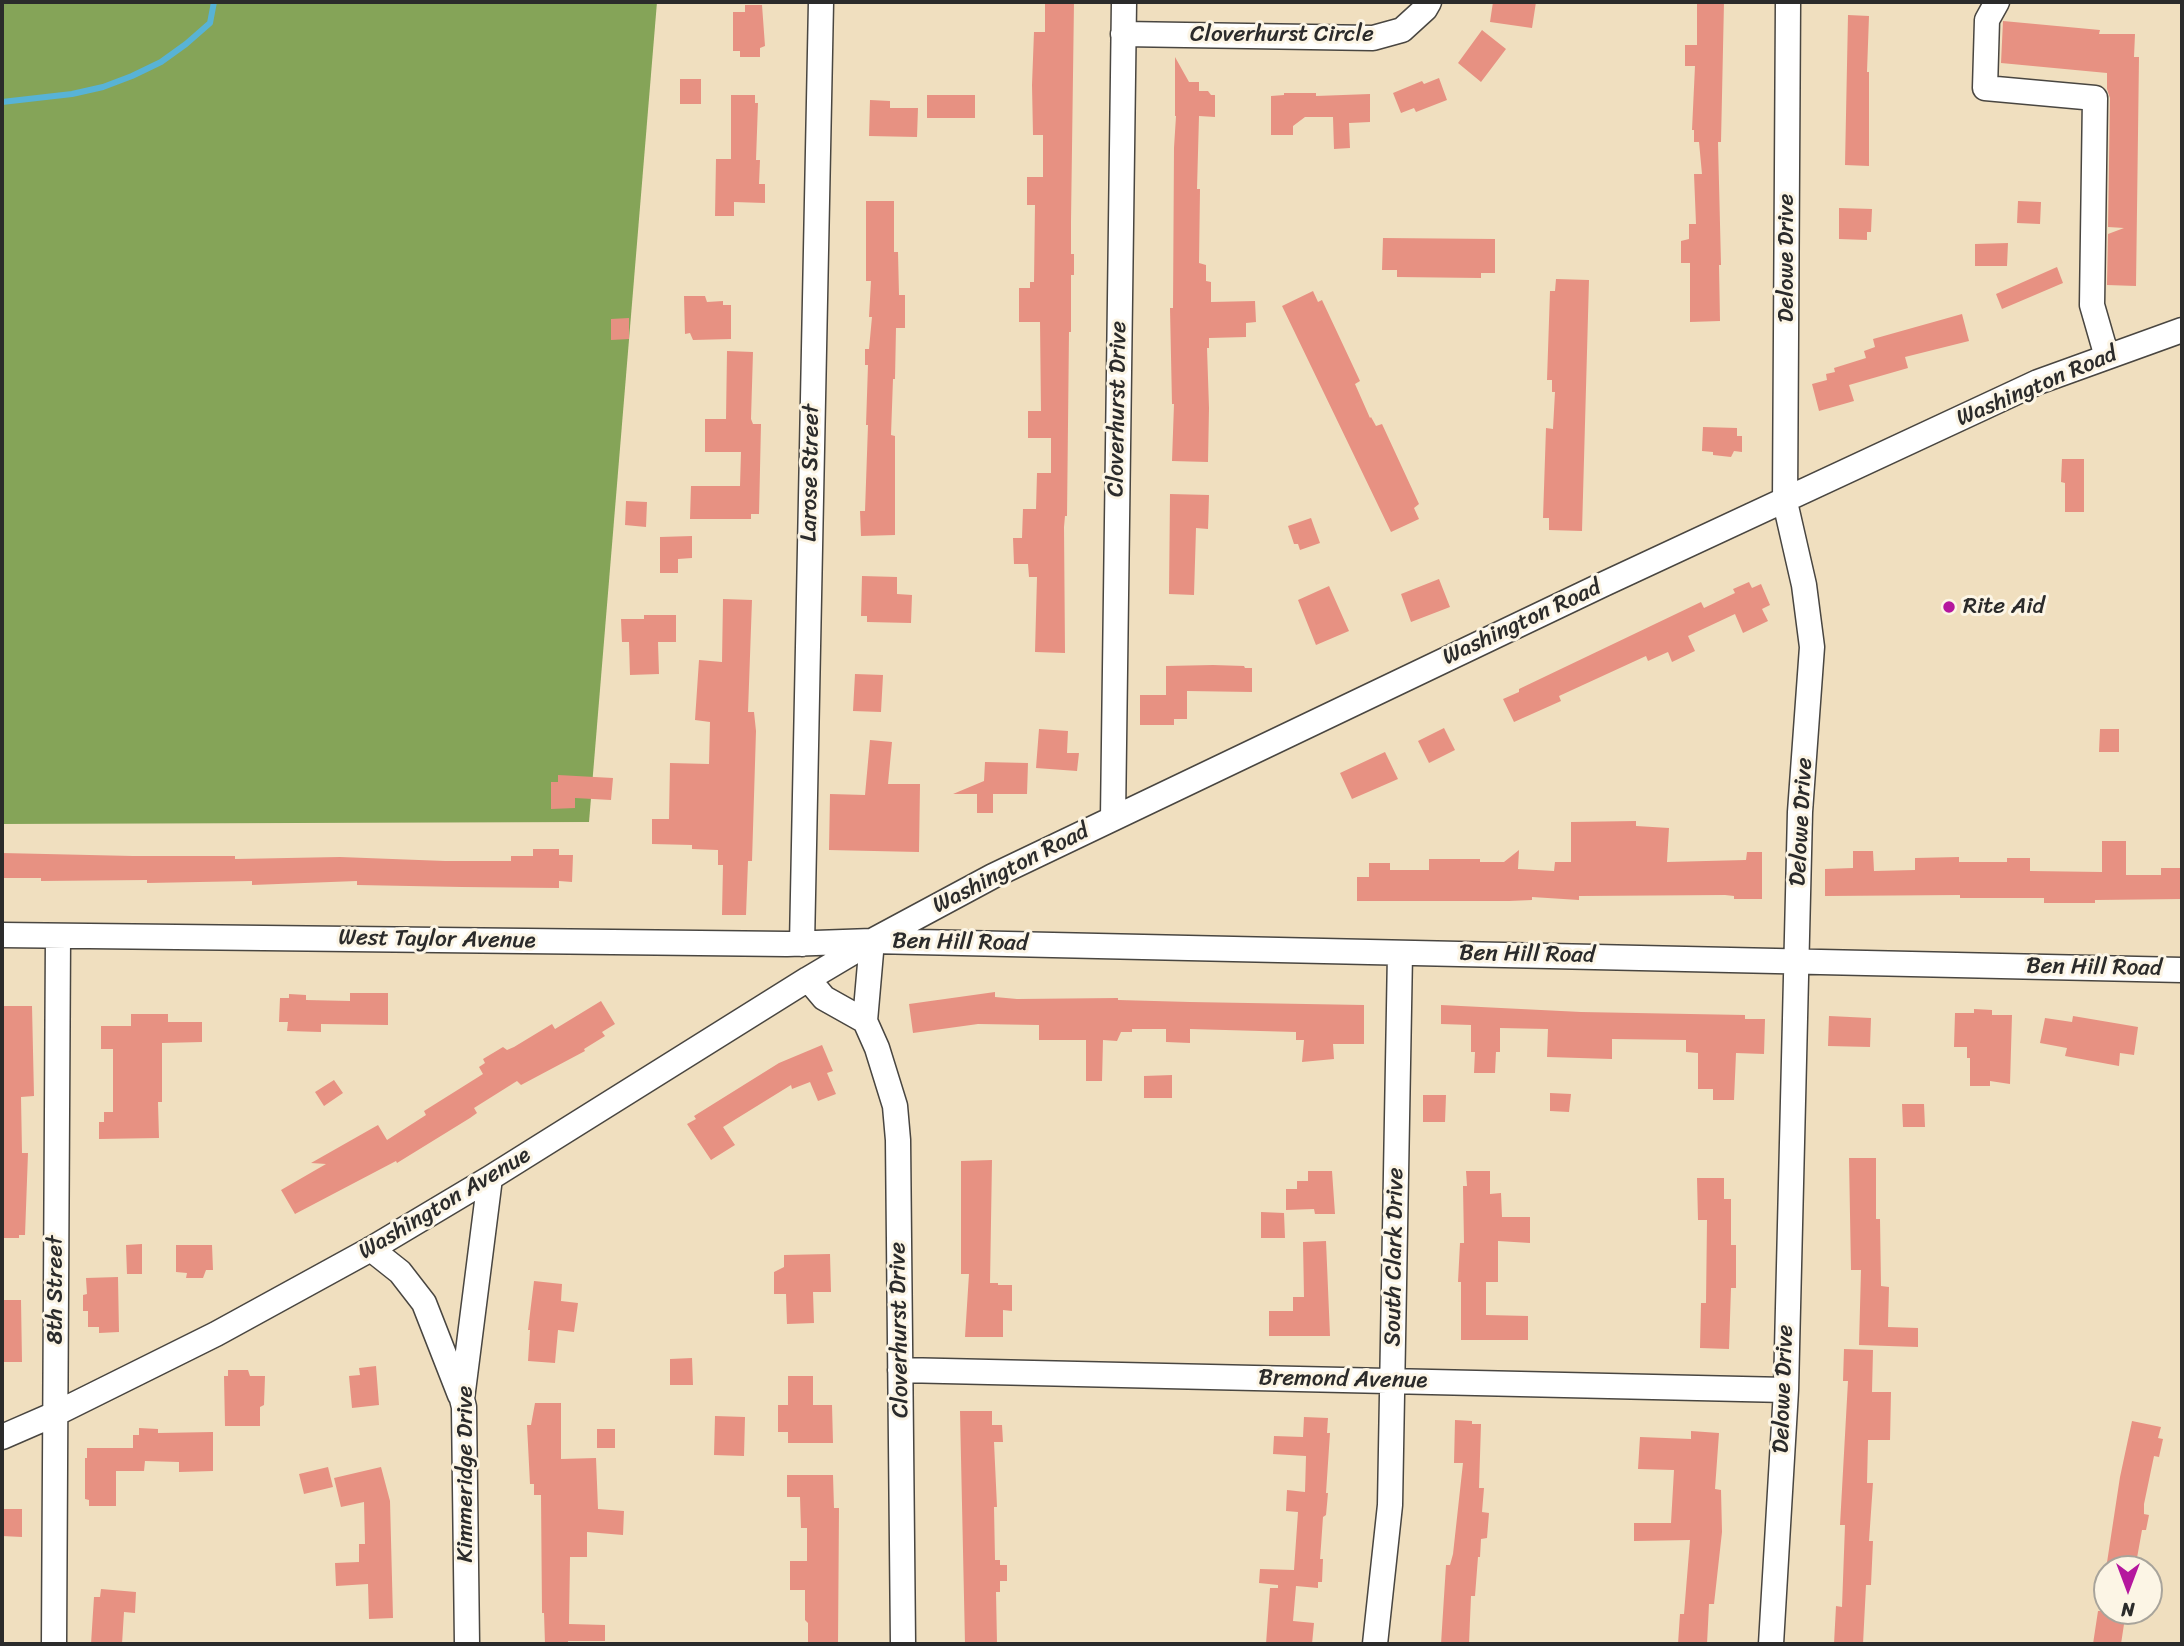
<!DOCTYPE html>
<html>
<head>
<meta charset="utf-8">
<style>
	body { margin:0 }
	#map { position:relative; width:2184px; height:1646px; overflow:hidden; background:#f0dfbf; font-family:Sriracha,sans-serif }
	canvas { display:block }
	.frame { position:absolute; inset:0; border:4px solid #2b2b2b; pointer-events:none }
	.north { position:absolute; left:2093px; top:1555px; width:70px; height:70px; box-sizing:border-box; background:#fcf5e5; border:2px solid #a8a49b; border-radius:50%; rotate:180deg; font-size:19px; font-weight:700; line-height:28px; text-align:center; color:#2b2b2b }
	.north::after { content:''; display:block; margin:auto; width:24px; height:32px; background:#b5179e; clip-path:polygon(50% 0,100% 100%,50% 72%,0 100%) }
</style>
</head>
<body>
<div id="map">
<canvas width="2184" height="1646"></canvas>
<div class="frame"></div>
<div class="north">N</div>
</div>
<script>
const context = document.querySelector('canvas').getContext('2d');
context.lineJoin = 'round';
function fill(path, color) { context.fillStyle = color; context.fill(path, 'evenodd'); }
const poly = rows => new Path2D(rows.map(r => 'M' + r).join(''));
function trace(path, color, width, dash) { context.strokeStyle = color; context.lineWidth = width; context.lineCap = dash ? 'butt' : 'round'; context.setLineDash(dash || []); context.stroke(path); }
function write(font, color, halo, rows, align = 'center') {
  context.font = font + ' Sriracha,sans-serif'; context.lineWidth = 6; context.setLineDash([]); context.textBaseline = 'middle'; context.strokeStyle = halo; context.fillStyle = color; for (const [text, x, y, turn = 0] of rows) {
    context.save(); context.translate(x, y); context.rotate((+turn || 0) * Math.PI / 180); context.textAlign = isNaN(turn) ? turn : align; if (halo) context.strokeText(text, 0, 0); context.fillText(text, 0, 0); context.restore();
  }
}
fill(poly([
	[2,2,657,2,589,822,2,824]
]), '#85a458');
trace(poly([
	[2,102,72,94,103,87,132,76,161,62,186,44,210,23,214,2]
]), '#58b3d6', 6);
fill(poly([
	[1045,2,1074,2,1071,221,1071,254,1074,254,1074,275,1071,275,1071,332,1069,332,1067,516,1065,516,1064,527,1065,653,1035,652,1037,577,1029,577,1028,564,1014,564,1013,538,1022,538,1023,509,1036,509,1037,473,1051,473,1051,438,1028,438,1028,411,1041,411,1040,322,1019,322,1019,288,1030,288,1030,282,1034,282,1035,205,1027,205,1027,177,1043,177,1043,135,1033,135,1032,85,1034,32,1045,32],
	[1493,2,1536,2,1532,28,1490,22],
	[1697,2,1724,2,1721,142,1718,142,1721,265,1719,265,1720,321,1690,322,1690,263,1681,263,1681,241,1689,239,1689,224,1696,224,1694,174,1702,174,1699,142,1694,142,1694,130,1692,130,1695,66,1685,66,1685,45,1697,45],
	[745,5,762,5,765,46,760,48,760,57,740,57,740,51,733,51,733,12,745,12],
	[1848,15,1869,16,1867,72,1869,72,1869,166,1845,165],
	[2003,21,2100,30,2099,34,2135,34,2134,57,2139,57,2136,286,2107,285,2108,234,2124,228,2108,227,2110,98,2107,89,2107,73,2001,63],
	[1482,30,1506,49,1481,82,1458,63],
	[1175,57,1189,82,1199,82,1199,91,1208,91,1211,95,1215,95,1215,117,1199,116,1197,189,1200,189,1199,263,1206,265,1206,281,1211,282,1211,302,1255,301,1256,322,1246,323,1246,337,1209,338,1209,348,1207,348,1209,408,1208,462,1172,461,1174,404,1172,404,1170,308,1173,308,1174,148,1176,116,1175,116],
	[1439,78,1447,100,1416,112,1414,108,1401,113,1393,93,1422,81,1424,84],
	[680,79,701,79,701,104,680,104],
	[1284,93,1316,93,1316,96,1370,94,1370,122,1349,123,1350,148,1334,149,1333,117,1305,117,1293,126,1293,135,1271,135,1271,96,1284,95],
	[731,95,755,95,755,103,758,103,756,160,760,160,759,184,765,184,765,203,734,202,734,216,715,216,716,159,731,159],
	[927,95,975,95,975,118,927,118],
	[870,100,890,101,890,108,918,108,917,137,869,136],
	[866,201,894,201,894,252,898,252,899,295,905,295,905,328,896,328,895,379,893,379,891,435,895,436,895,535,861,536,860,511,865,511,868,425,866,425,868,365,865,365,865,349,869,349,872,317,869,317,871,281,866,281],
	[2018,201,2041,202,2040,224,2017,223],
	[1839,208,1872,209,1871,232,1867,232,1867,240,1839,239],
	[1383,238,1495,239,1495,273,1481,273,1481,278,1397,277,1397,270,1382,270],
	[2008,243,2007,266,1975,266,1975,244],
	[2057,267,2063,283,2002,309,1996,294],
	[1556,279,1589,280,1582,531,1549,530,1549,518,1543,518,1546,428,1553,429,1555,392,1552,392,1552,380,1547,380,1550,291,1555,291],
	[1313,291,1318,302,1322,300,1360,381,1355,384,1370,418,1371,417,1376,426,1382,424,1419,504,1414,508,1419,519,1391,532,1282,306],
	[684,296,705,296,707,302,723,301,723,305,731,305,731,339,693,340,690,333,685,334],
	[1962,314,1969,341,1905,357,1908,368,1849,385,1854,401,1819,411,1812,384,1827,380,1826,374,1835,372,1834,368,1866,358,1864,351,1875,347,1873,339],
	[629,318,629,339,611,340,611,319],
	[727,351,753,352,751,419,753,424,761,424,759,514,751,514,751,519,690,519,691,486,740,486,741,452,705,452,705,419,726,419],
	[1703,427,1737,428,1737,436,1742,436,1742,452,1734,451,1731,457,1713,455,1713,452,1702,451],
	[2062,459,2084,459,2084,512,2065,512,2065,483,2061,482],
	[1170,494,1209,495,1208,529,1196,528,1194,595,1169,594],
	[626,501,647,502,646,527,625,525],
	[1311,518,1320,543,1300,550,1298,544,1294,544,1288,526],
	[692,536,692,558,678,559,678,573,660,573,660,537],
	[862,576,897,577,897,594,912,595,911,623,867,622,867,616,861,616],
	[1439,579,1450,607,1411,622,1401,594],
	[1749,582,1752,588,1761,584,1770,605,1762,609,1768,621,1743,633,1735,614,1688,636,1695,651,1672,662,1668,652,1648,661,1646,656,1559,696,1561,701,1514,722,1503,699,1519,692,1519,689,1701,602,1704,608,1735,593,1733,589],
	[1329,586,1349,631,1316,645,1298,600],
	[723,599,752,600,748,712,754,712,756,731,752,861,748,861,746,915,722,915,723,865,718,865,718,850,692,849,692,845,652,844,652,819,669,819,670,763,709,764,710,722,695,720,699,660,722,662],
	[644,615,676,615,676,642,658,642,659,674,630,675,629,642,622,642,621,619,644,619],
	[1213,665,1244,666,1245,668,1252,668,1252,692,1187,691,1187,719,1174,719,1174,725,1140,725,1140,695,1166,695,1166,666],
	[855,674,883,675,881,712,853,711],
	[1444,728,1455,750,1429,763,1418,741],
	[1039,729,1068,731,1067,753,1079,753,1077,771,1036,768],
	[2100,729,2119,729,2119,752,2099,752],
	[870,740,892,742,888,784,920,784,919,852,829,850,830,794,865,795],
	[1385,752,1398,779,1352,799,1340,773],
	[985,762,1028,763,1027,794,993,794,993,813,977,813,977,794,953,794,984,781],
	[558,775,613,778,611,800,575,798,575,808,551,809,551,782,558,782],
	[1636,821,1636,826,1669,828,1667,862,1746,860,1747,852,1762,852,1762,899,1734,899,1734,896,1725,895,1579,896,1579,900,1532,897,1532,900,1509,901,1357,901,1357,877,1369,877,1369,863,1390,863,1390,870,1429,870,1429,859,1480,859,1480,862,1504,862,1519,850,1518,869,1554,871,1555,862,1571,862,1571,822],
	[2102,841,2126,841,2126,875,2161,875,2161,868,2182,868,2182,899,2095,900,2095,903,2044,903,2044,898,1960,898,1960,895,1825,896,1825,869,1853,868,1853,851,1873,851,1874,871,1915,870,1915,858,1959,857,1959,862,2007,862,2007,858,2030,858,2030,871,2102,872],
	[533,849,559,849,559,855,573,855,572,882,559,881,559,888,462,887,357,885,357,881,252,885,252,881,147,883,147,880,41,881,41,878,2,878,2,853,133,856,235,856,235,859,340,857,445,861,511,861,511,856,533,856],
	[995,992,995,997,1017,999,1118,998,1118,1000,1190,1002,1364,1005,1364,1044,1333,1044,1334,1059,1302,1062,1304,1040,1296,1040,1296,1032,1190,1029,1190,1043,1166,1042,1166,1029,1132,1029,1132,1032,1121,1032,1117,1041,1103,1040,1102,1081,1086,1081,1086,1040,1039,1040,1039,1025,978,1024,913,1033,909,1004],
	[350,993,388,993,388,1025,321,1024,321,1032,287,1031,288,1022,279,1022,280,998,289,998,289,994,306,995,306,1000,350,1001],
	[601,1001,615,1024,602,1032,605,1036,584,1049,585,1051,521,1085,517,1081,474,1108,477,1113,470,1118,397,1163,396,1161,295,1214,281,1190,326,1164,311,1163,378,1125,387,1140,426,1115,424,1111,483,1074,479,1067,485,1063,483,1059,503,1047,507,1050,514,1047,552,1024,555,1029],
	[1441,1005,1581,1012,1745,1015,1745,1019,1765,1019,1764,1054,1736,1053,1734,1100,1713,1100,1713,1089,1698,1089,1698,1053,1686,1052,1686,1040,1612,1039,1612,1059,1547,1057,1548,1029,1500,1028,1500,1052,1496,1052,1495,1073,1474,1073,1475,1052,1471,1052,1471,1025,1441,1024],
	[2,1006,32,1006,34,1096,21,1097,22,1153,28,1153,25,1235,19,1235,19,1238,2,1238],
	[1974,1009,1992,1010,1992,1015,2012,1015,2010,1084,1990,1081,1990,1086,1970,1086,1970,1058,1967,1058,1967,1047,1954,1047,1955,1013,1974,1013],
	[131,1014,168,1014,168,1022,202,1022,202,1042,162,1043,162,1102,158,1102,159,1138,99,1139,99,1122,104,1122,104,1112,113,1112,113,1049,101,1049,101,1026,131,1026],
	[1829,1016,1871,1018,1870,1047,1828,1046],
	[2073,1016,2138,1027,2134,1055,2120,1053,2119,1066,2065,1056,2067,1048,2040,1043,2045,1018,2072,1022],
	[822,1045,833,1071,827,1073,836,1094,818,1101,810,1082,792,1089,791,1085,723,1127,735,1145,711,1160,687,1124,696,1119,694,1116,779,1063],
	[1172,1075,1172,1098,1144,1098,1144,1076],
	[334,1080,343,1093,324,1106,315,1092],
	[1550,1093,1571,1094,1569,1112,1550,1111],
	[1423,1095,1446,1095,1445,1122,1423,1122],
	[1902,1104,1924,1104,1925,1127,1903,1127],
	[1849,1158,1876,1158,1876,1219,1880,1219,1881,1286,1889,1287,1888,1327,1918,1328,1918,1347,1859,1345,1861,1270,1851,1270],
	[992,1160,990,1283,998,1283,998,1285,1012,1285,1012,1311,1003,1310,1003,1337,965,1337,969,1274,961,1274,961,1161],
	[1308,1171,1332,1171,1335,1214,1315,1214,1314,1209,1286,1210,1286,1189,1297,1189,1297,1181,1308,1181],
	[1466,1171,1490,1171,1490,1194,1501,1193,1502,1217,1530,1217,1530,1243,1498,1241,1498,1282,1486,1282,1486,1315,1528,1316,1528,1340,1461,1340,1461,1282,1458,1282,1460,1243,1464,1243,1463,1186,1467,1186],
	[1697,1178,1724,1178,1724,1199,1731,1199,1731,1245,1736,1245,1736,1288,1731,1288,1729,1349,1700,1348,1701,1303,1706,1303,1707,1220,1698,1220],
	[1261,1212,1284,1213,1285,1238,1261,1238],
	[1326,1241,1330,1336,1269,1336,1269,1311,1293,1311,1293,1297,1304,1297,1303,1242],
	[142,1244,142,1274,127,1274,126,1245],
	[176,1245,212,1245,213,1270,206,1270,203,1278,186,1278,187,1273,176,1272],
	[830,1254,831,1292,813,1292,814,1323,787,1324,786,1294,774,1294,774,1272,784,1267,784,1255],
	[118,1277,119,1332,99,1333,99,1327,88,1327,88,1311,83,1311,83,1295,87,1294,86,1278],
	[534,1281,562,1284,561,1301,578,1303,574,1332,558,1330,555,1363,528,1361,530,1330,528,1330],
	[2,1300,21,1300,22,1362,2,1362],
	[1844,1349,1873,1350,1872,1392,1891,1392,1890,1440,1868,1440,1867,1483,1873,1483,1869,1541,1873,1541,1871,1585,1866,1585,1863,1644,1834,1644,1836,1606,1842,1607,1845,1525,1840,1525,1848,1381,1843,1381],
	[692,1358,693,1385,670,1385,670,1359],
	[376,1366,379,1405,352,1408,349,1376,360,1375,359,1368],
	[228,1370,248,1370,250,1376,265,1376,264,1405,260,1407,260,1426,225,1426,224,1376,228,1376],
	[788,1376,813,1376,813,1405,832,1405,833,1443,788,1443,788,1432,778,1432,778,1405,788,1405],
	[535,1403,561,1403,561,1459,596,1458,598,1509,624,1511,623,1535,587,1532,587,1557,570,1557,569,1624,605,1625,605,1641,568,1641,568,1644,545,1644,544,1613,542,1613,541,1495,534,1495,534,1484,530,1484,527,1425,531,1425],
	[960,1411,992,1411,992,1425,1002,1425,1003,1442,994,1442,997,1507,994,1507,995,1560,1000,1560,1000,1565,1007,1565,1007,1581,1000,1581,1000,1592,996,1592,997,1644,965,1644],
	[715,1416,745,1417,744,1456,714,1455],
	[1304,1417,1328,1418,1327,1433,1330,1433,1326,1493,1328,1493,1326,1515,1323,1517,1321,1546,1320,1559,1323,1559,1322,1582,1318,1582,1318,1588,1296,1586,1293,1621,1314,1623,1312,1644,1266,1644,1270,1588,1278,1588,1278,1585,1259,1583,1260,1569,1294,1570,1298,1512,1286,1511,1287,1490,1305,1492,1306,1456,1273,1454,1274,1436,1303,1437],
	[1455,1420,1472,1421,1472,1424,1481,1424,1479,1488,1484,1488,1482,1512,1489,1513,1487,1538,1481,1539,1480,1557,1478,1557,1475,1596,1471,1596,1469,1644,1441,1644,1446,1565,1450,1565,1453,1554,1463,1463,1454,1463],
	[2132,1421,2161,1427,2158,1438,2163,1439,2159,1457,2154,1456,2144,1504,2144,1514,2149,1515,2146,1530,2142,1530,2135,1569,2106,1569,2120,1477],
	[139,1428,158,1429,158,1433,213,1432,213,1471,179,1472,179,1462,145,1461,144,1471,116,1471,116,1506,89,1506,89,1500,85,1499,85,1458,87,1458,87,1448,133,1448,133,1435,139,1435],
	[597,1429,615,1429,615,1448,597,1448],
	[1691,1431,1719,1433,1715,1489,1721,1490,1722,1532,1714,1604,1709,1604,1707,1644,1678,1644,1680,1614,1684,1614,1690,1540,1634,1541,1634,1523,1671,1523,1674,1470,1638,1469,1640,1437,1691,1439],
	[328,1467,333,1487,304,1494,299,1474],
	[381,1467,390,1501,393,1618,369,1619,368,1584,336,1586,335,1563,359,1562,359,1544,365,1544,364,1502,341,1507,334,1478],
	[787,1475,833,1475,834,1508,839,1508,838,1644,808,1644,808,1623,805,1620,805,1590,790,1590,790,1561,807,1561,807,1528,801,1528,800,1497,787,1497],
	[2,1509,22,1509,22,1537,2,1536],
	[101,1589,136,1592,135,1613,124,1612,122,1644,91,1644,94,1597,100,1597],
	[2098,1611,2126,1611,2121,1644,2093,1644]
]), '#e79182');
const minor = poly([
	[1997,2,1987,20,1985,88,2095,98,2092,305,2107,357],
	[1123,34,1373,38,1402,30,1425,9,1429,2],
	[1113,817,1124,2],
	[2,935,787,944,872,941,2182,970],
	[872,941,865,1021,877,1048,895,1106,898,1140,903,1644],
	[802,944,821,2],
	[808,979,824,998,865,1021],
	[371,1249,400,1272,424,1303,460,1395],
	[900,1370,1786,1390],
	[2,1437,55,1414,216,1334,371,1249,490,1178,808,979,872,941,993,876,1604,584,2038,382,2182,330],
	[54,1644,58,936],
	[467,1644,464,1407,462,1399,490,1178],
	[1375,1644,1390,1505,1400,953],
	[1771,1644,1786,1390,1800,812,1812,647,1804,585,1785,502,1788,2]
]);
trace(minor, '#494641', 27);
trace(minor, '#fff', 24);
for (const [x, y, r, color] of [
	[1949,607,7,"#b5179e"]
]) { const dot = new Path2D(); dot.arc(x, y, r, 0, 2 * Math.PI); context.fillStyle = color; context.fill(dot); trace(dot, '#fcf5e5', 2.5); }
write('23px', '#2b2b2b', '#fcf5e5', [
	["Cloverhurst Circle",1282,35],
	["Delowe Drive",1787,258,-90],
	["Washington Road",2037,387,-23],
	["Cloverhurst Drive",1118,409,-89],
	["Larose Street",811,473,-89],
	["Washington Road",1522,623,-25],
	["Delowe Drive",1802,822,-87],
	["Washington Road",1011,869,-27],
	["West Taylor Avenue",437,940,1],
	["Ben Hill Road",960,943,1],
	["Ben Hill Road",1527,955,1],
	["Ben Hill Road",2094,968,1],
	["Washington Avenue",445,1204,-31],
	["South Clark Drive",1395,1257,-89],
	["8th Street",56,1290,-90],
	["Cloverhurst Drive",900,1330,-91],
	["Bremond Avenue",1343,1380,1],
	["Delowe Drive",1784,1389,-88],
	["Kimmeridge Drive",466,1474,-90]
]);
write('23px', '#2b2b2b', '#fcf5e5', [
	["Rite Aid",1963,607]
], 'left');
</script>
</body>
</html>
